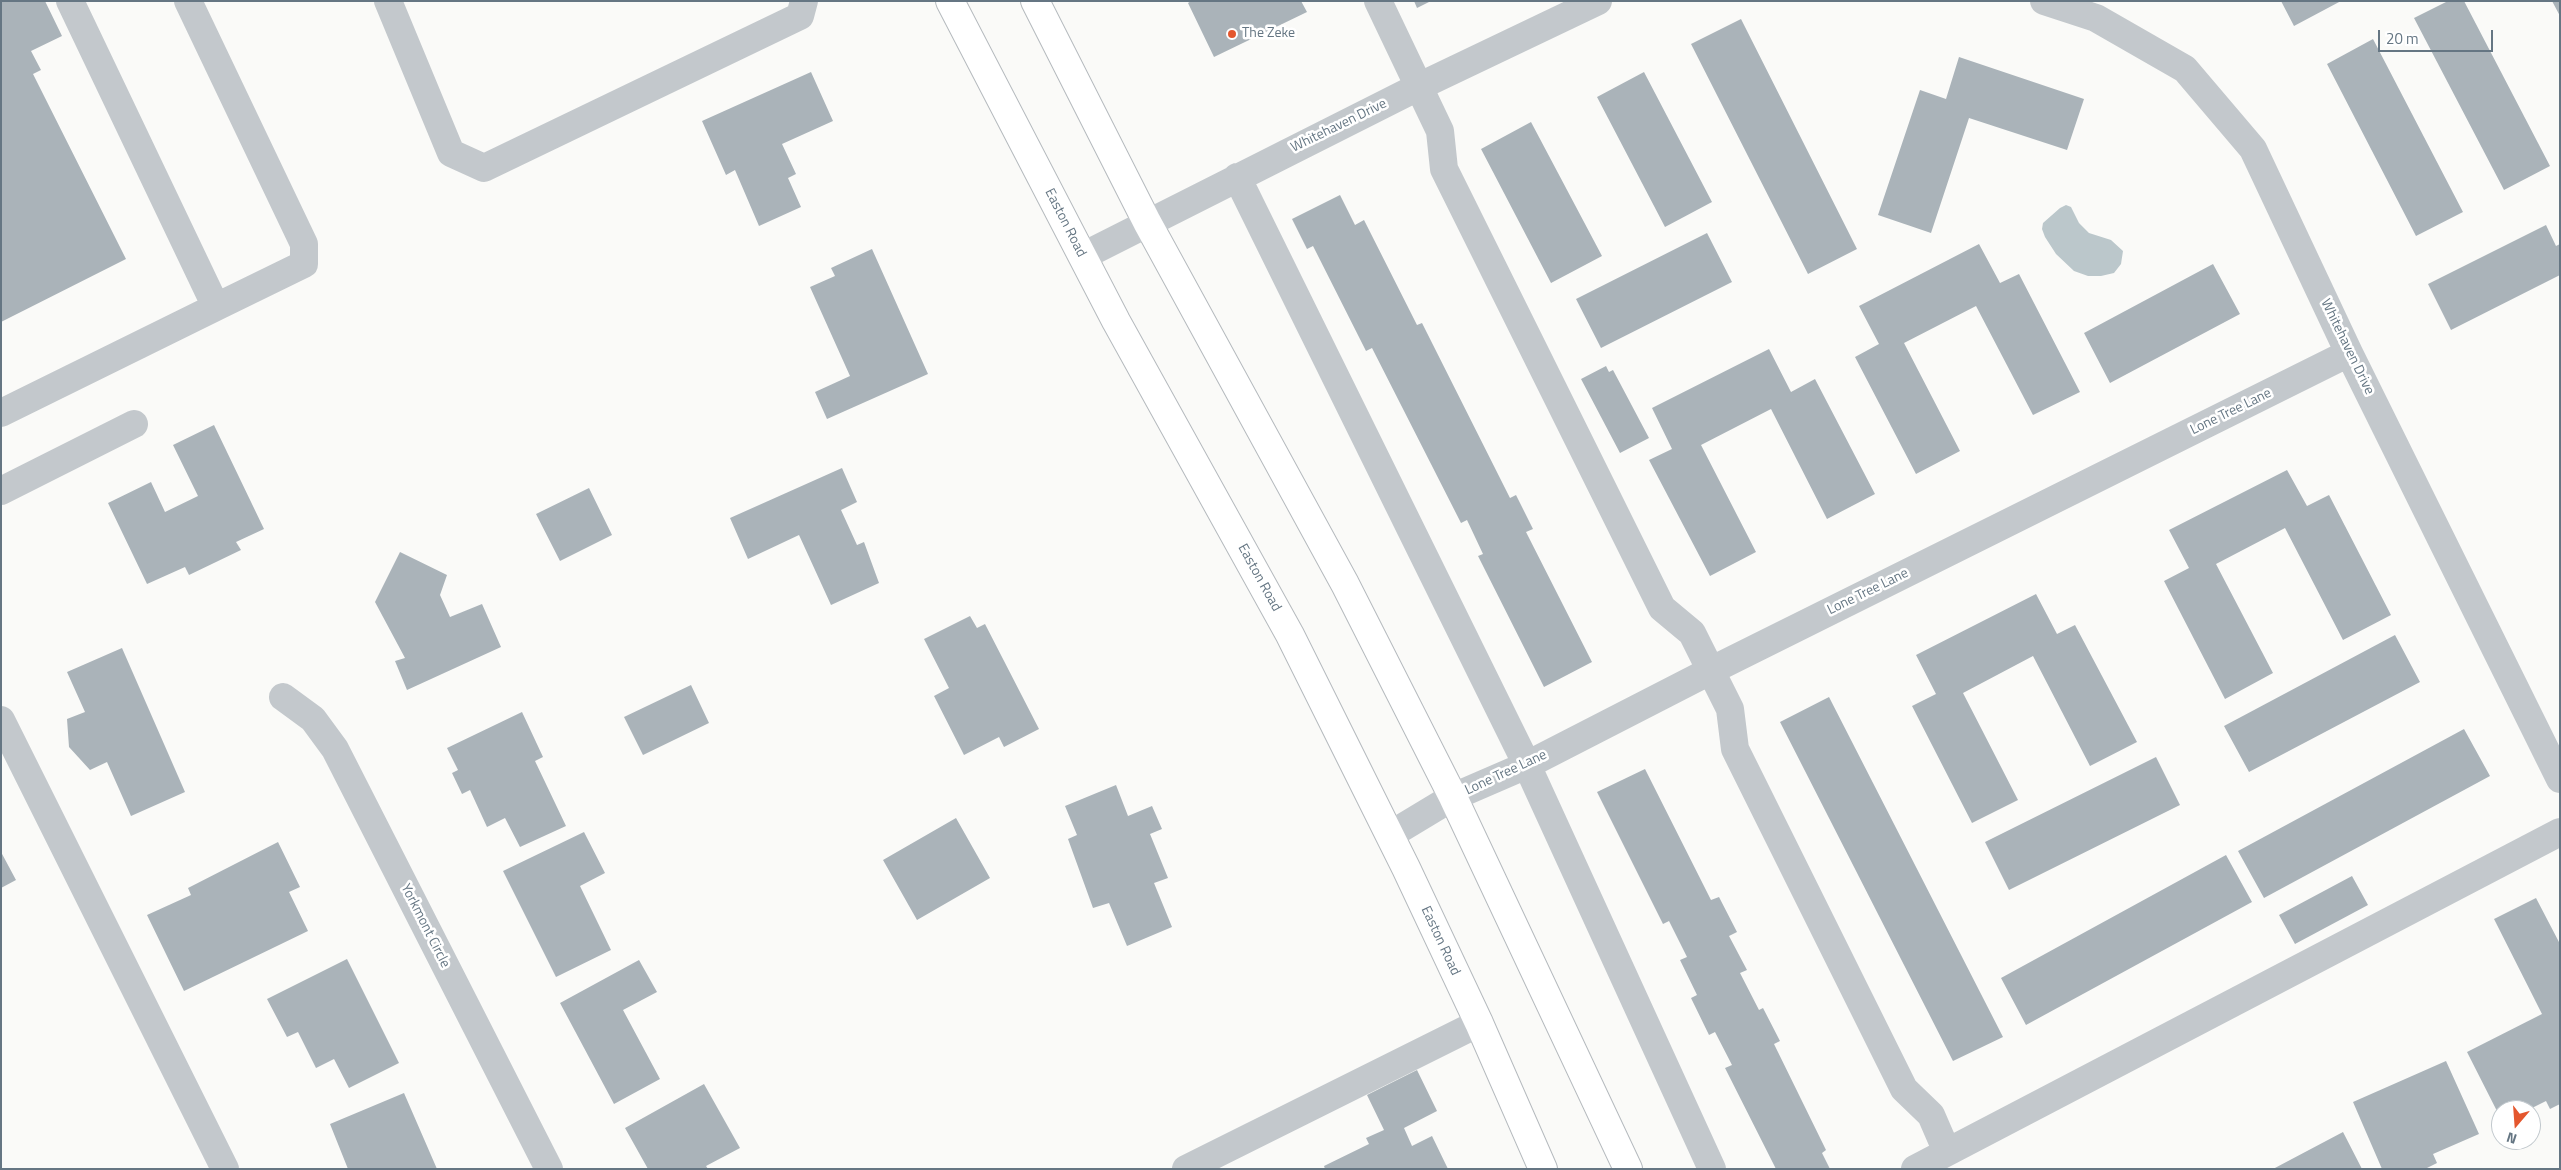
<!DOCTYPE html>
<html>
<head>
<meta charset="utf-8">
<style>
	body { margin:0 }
	#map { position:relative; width:2561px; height:1170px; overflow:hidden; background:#fafaf8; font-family:"Titillium Web",sans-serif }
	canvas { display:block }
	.frame { position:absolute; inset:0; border:2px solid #657683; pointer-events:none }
	.north { position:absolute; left:2491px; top:1100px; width:50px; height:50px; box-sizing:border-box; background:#fff; border:1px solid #c1c8cd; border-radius:50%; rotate:198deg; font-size:14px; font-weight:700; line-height:20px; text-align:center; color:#657683 }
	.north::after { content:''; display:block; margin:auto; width:18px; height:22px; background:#e4572e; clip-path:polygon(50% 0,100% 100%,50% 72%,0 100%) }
	.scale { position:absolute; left:2378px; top:30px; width:115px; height:22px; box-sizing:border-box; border:2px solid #657683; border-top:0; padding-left:6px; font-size:15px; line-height:18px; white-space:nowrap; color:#657683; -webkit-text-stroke:4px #fff; paint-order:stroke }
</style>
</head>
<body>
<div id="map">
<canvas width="2561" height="1170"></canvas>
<div class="frame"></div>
<div class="north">N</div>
<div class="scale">20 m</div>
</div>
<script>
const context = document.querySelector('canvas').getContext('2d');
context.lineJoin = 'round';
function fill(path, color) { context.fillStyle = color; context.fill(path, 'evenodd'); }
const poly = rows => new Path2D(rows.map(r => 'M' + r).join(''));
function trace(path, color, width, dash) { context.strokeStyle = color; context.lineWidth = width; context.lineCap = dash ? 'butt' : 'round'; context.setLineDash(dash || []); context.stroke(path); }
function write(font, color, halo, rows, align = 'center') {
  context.font = font + ' "Titillium Web",sans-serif'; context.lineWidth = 5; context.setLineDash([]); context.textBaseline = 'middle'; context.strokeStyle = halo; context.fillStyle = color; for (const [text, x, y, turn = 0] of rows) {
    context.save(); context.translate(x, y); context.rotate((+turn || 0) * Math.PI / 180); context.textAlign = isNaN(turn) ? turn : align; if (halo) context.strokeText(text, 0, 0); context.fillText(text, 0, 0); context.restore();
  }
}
fill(poly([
	[2066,205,2071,207,2079,223,2089,233,2111,240,2123,251,2121,264,2114,273,2101,276,2088,276,2074,271,2056,254,2045,237,2042,229,2043,223,2060,208]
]), '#bbc7cb');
fill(poly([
	[1,1,45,1,62,36,31,51,41,70,33,74,126,259,1,322],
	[1191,1,1301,1,1307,12,1214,57,1188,3],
	[1414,1,1431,1,1417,8],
	[2281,1,2341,1,2294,26],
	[2448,1,2464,1,2550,166,2504,190,2414,18],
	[2552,1,2560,1,2560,16],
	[1741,19,1857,249,1808,274,1691,44],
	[2373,39,2463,212,2416,236,2327,64],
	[1959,57,2084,99,2067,150,1969,118,1931,233,1878,215,1920,90,1946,99],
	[811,72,833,121,782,144,796,174,788,178,801,207,759,226,735,170,726,175,702,121],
	[1644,72,1712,202,1665,227,1597,97],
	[1531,122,1602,256,1551,283,1481,149],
	[1340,195,1355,225,1364,220,1417,325,1422,323,1510,498,1516,495,1533,529,1526,532,1592,662,1544,687,1478,556,1483,554,1467,520,1461,523,1372,348,1366,351,1313,246,1307,249,1292,219],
	[2546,225,2556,246,2560,244,2560,275,2451,330,2428,284],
	[1707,233,1732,282,1601,348,1576,299],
	[1979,244,2000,283,2019,274,2080,392,2033,415,1976,306,1904,343,1960,451,1916,474,1855,357,1879,344,1859,306],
	[872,249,928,374,827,419,815,392,850,376,810,287,835,276,831,268],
	[2213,264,2240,314,2110,383,2084,333],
	[1769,349,1791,392,1815,379,1875,494,1827,519,1771,409,1701,445,1756,552,1710,576,1649,460,1672,449,1652,408],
	[1606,366,1609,372,1613,370,1649,438,1620,453,1581,379],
	[214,425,264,529,236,542,241,550,189,575,185,567,147,584,108,503,151,482,165,512,198,496,173,445],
	[842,468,857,502,841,510,857,545,864,542,879,583,831,605,799,535,748,559,730,518],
	[2287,470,2307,506,2329,495,2391,615,2343,640,2285,528,2216,564,2273,673,2225,699,2164,581,2189,568,2169,530],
	[589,488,612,535,560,561,536,514],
	[400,552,447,575,440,595,450,617,482,604,501,647,407,690,395,661,405,658,375,602],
	[2036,594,2057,634,2075,625,2137,742,2090,766,2033,656,1963,693,2018,800,1972,823,1912,706,1936,694,1916,655],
	[970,616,977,628,985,624,1039,729,1004,747,999,737,964,755,934,696,949,688,924,639],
	[2395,635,2420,682,2249,772,2224,726],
	[122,648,185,792,131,816,107,762,90,770,69,747,67,719,85,712,67,672],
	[691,685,709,723,643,755,624,717],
	[1829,697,2003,1037,1953,1061,1780,722],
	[522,712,543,757,535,761,566,826,520,847,505,818,487,827,470,790,462,794,452,773,458,770,447,748],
	[2464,729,2490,776,2264,898,2238,851],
	[2156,757,2180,805,2009,890,1985,842],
	[1645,769,1711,900,1719,897,1737,932,1729,936,1747,970,1740,973,1759,1010,1763,1008,1780,1041,1774,1044,1826,1150,1822,1153,1830,1169,1776,1169,1725,1068,1732,1065,1715,1032,1709,1035,1691,998,1697,995,1680,960,1687,957,1669,921,1663,924,1597,792],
	[1116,785,1128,816,1152,806,1162,829,1150,834,1168,878,1154,883,1172,927,1127,946,1109,903,1093,908,1068,839,1077,835,1065,806],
	[956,818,990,878,917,920,883,860],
	[584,832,605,873,580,886,611,950,556,977,503,871],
	[278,842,300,887,289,892,308,931,184,991,147,915,191,895,188,888],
	[1,852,16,880,1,888],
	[2226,855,2252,902,2026,1025,2001,978],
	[2352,876,2368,905,2295,944,2279,915],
	[2536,898,2560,944,2560,1104,2550,1109,2546,1101,2528,1110,2501,1110,2501,1119,2467,1052,2542,1014,2494,919],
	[347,959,399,1063,349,1088,334,1059,316,1068,298,1032,287,1037,267,999],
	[639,960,657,992,623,1010,660,1079,614,1104,560,1003],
	[2446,1061,2479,1134,2433,1154,2437,1163,2425,1169,2382,1169,2353,1102],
	[1417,1070,1437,1111,1404,1128,1412,1146,1432,1136,1448,1169,1325,1169,1324,1166,1369,1144,1366,1138,1384,1130,1367,1095],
	[704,1084,740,1148,706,1166,708,1169,648,1169,625,1128],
	[404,1093,437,1169,348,1169,330,1124],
	[2343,1132,2362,1169,2273,1169]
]), '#aab3b9');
const major = poly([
	[950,1,1116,321,1290,635,1406,868,1479,1023,1543,1169],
	[1035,1,1147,222,1345,584,1453,797,1628,1169]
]);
trace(major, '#b5babe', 30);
trace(poly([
	[188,1,304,244,304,264,216,307],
	[388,1,451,153,484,168,800,16,804,1],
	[1378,1,1440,131,1444,169,1662,608,1692,633,1730,709,1735,749,1904,1089,1931,1115,1947,1152],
	[2044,1,2096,18,2185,69,2253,149,2349,353,2560,779],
	[1237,177,1527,765,1712,1169],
	[1083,256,1418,87,1598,1],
	[1,413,216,307,70,1],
	[1,491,134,424],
	[283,697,313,719,335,749,549,1169],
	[1,720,225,1169],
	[1390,835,1453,797,1527,765,1710,671,2349,353],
	[1186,1169,1479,1023],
	[1915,1169,2560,832]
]), '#c3c8cc', 28);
trace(major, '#fff', 28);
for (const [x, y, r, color] of [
	[1232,34,5,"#e4572e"]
]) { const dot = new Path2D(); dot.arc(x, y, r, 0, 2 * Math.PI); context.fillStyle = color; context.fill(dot); trace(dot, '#fff', 2); }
write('14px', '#657683', '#fff', [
	["The Zeke",1242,34]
], 'left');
write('14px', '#657683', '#fff', [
	["Whitehaven Drive",1339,126,-26],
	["Easton Road",1065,223,63],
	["Whitehaven Drive",2347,347,64],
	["Lone Tree Lane",2231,412,-26],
	["Easton Road",1259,578,61],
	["Lone Tree Lane",1868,592,-26],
	["Lone Tree Lane",1506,773,-25],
	["Yorkmont Circle",425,926,63],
	["Easton Road",1440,941,65]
]);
</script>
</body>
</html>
